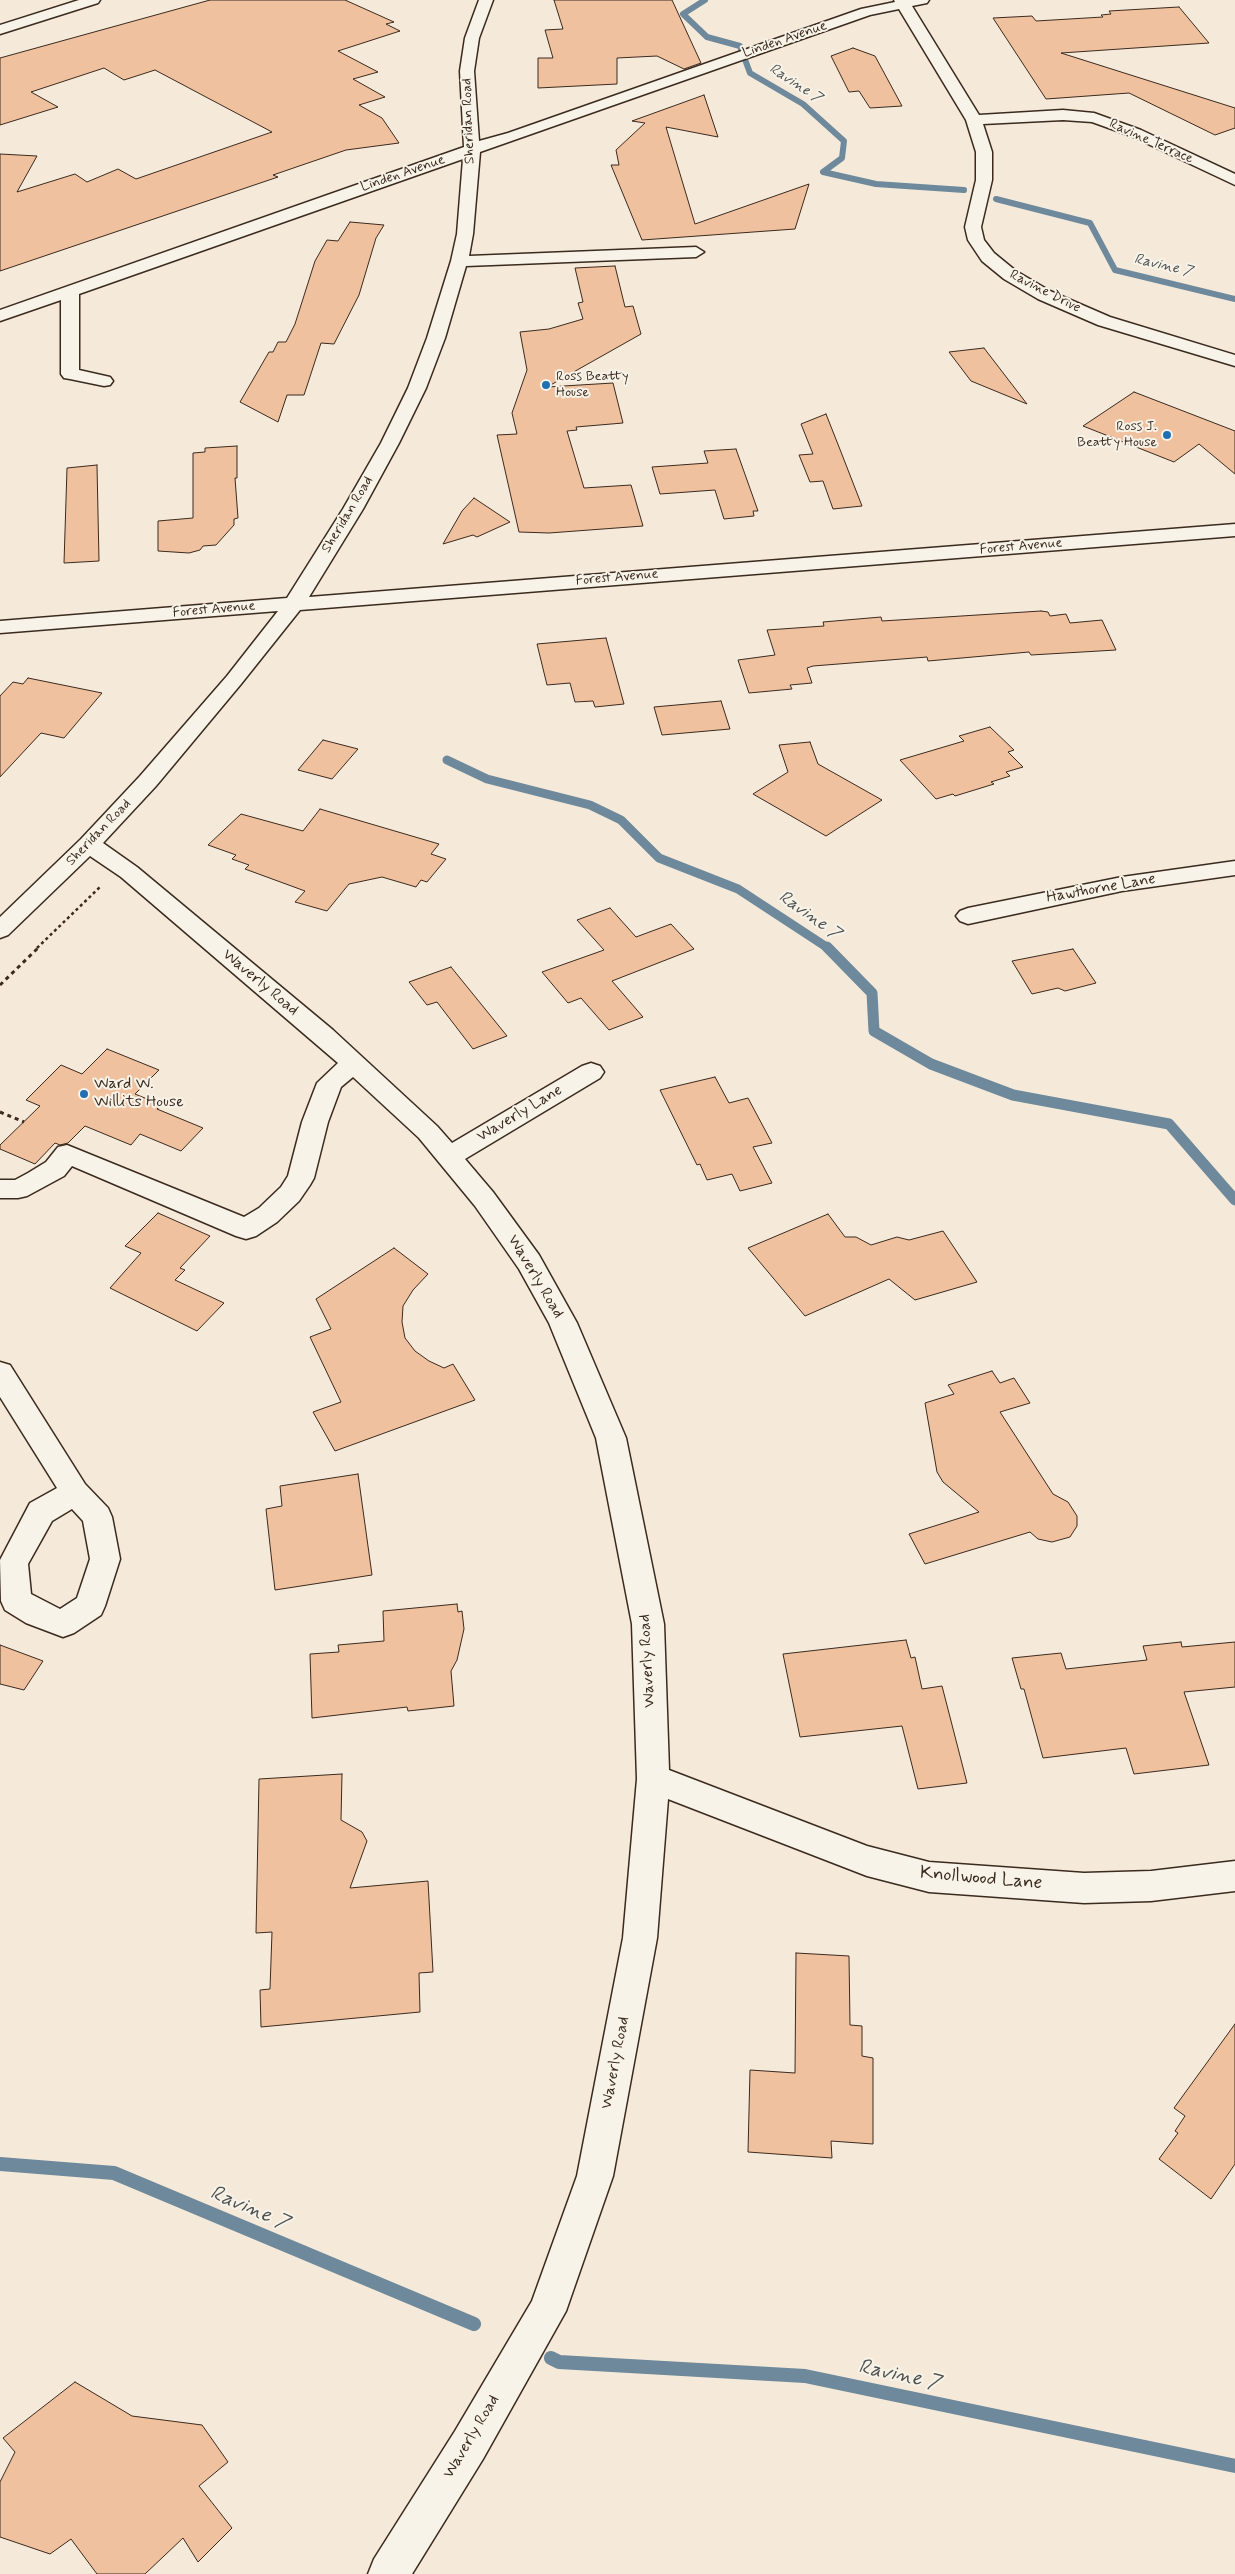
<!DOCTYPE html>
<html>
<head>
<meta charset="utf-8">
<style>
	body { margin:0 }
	canvas { display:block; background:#f5e9d9 }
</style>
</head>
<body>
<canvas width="1235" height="2574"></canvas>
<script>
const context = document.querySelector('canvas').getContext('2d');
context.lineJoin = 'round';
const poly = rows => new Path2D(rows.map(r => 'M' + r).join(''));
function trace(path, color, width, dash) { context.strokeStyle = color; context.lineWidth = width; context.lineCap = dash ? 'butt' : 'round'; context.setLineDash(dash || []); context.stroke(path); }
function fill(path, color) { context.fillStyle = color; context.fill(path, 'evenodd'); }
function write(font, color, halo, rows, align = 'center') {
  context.font = font + ' Mynerve,sans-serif'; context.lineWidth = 4; context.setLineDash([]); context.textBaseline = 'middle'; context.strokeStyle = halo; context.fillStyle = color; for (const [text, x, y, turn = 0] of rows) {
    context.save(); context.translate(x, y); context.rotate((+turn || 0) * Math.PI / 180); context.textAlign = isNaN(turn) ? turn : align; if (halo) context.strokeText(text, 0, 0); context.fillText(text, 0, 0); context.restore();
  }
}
trace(poly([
	[705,0,683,14,707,37,740,46,750,73,803,104,844,141,842,158,823,172,876,184,964,190],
	[996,199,1090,223,1115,270,1235,299]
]), '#6d899b', 6);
trace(poly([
	[447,760,487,779,590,805,621,820,659,858,738,889,828,948]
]), '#6d899b', 9);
trace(poly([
	[827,947,872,993,874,1031,931,1064,1013,1095,1169,1124,1235,1200]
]), '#6d899b', 11);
trace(poly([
	[0,2164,114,2173,474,2324],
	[551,2358,559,2362,805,2376,1235,2466]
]), '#6d899b', 14);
const building = poly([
	[210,0,345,0,394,22,386,24,400,31,338,51,378,72,353,79,385,97,359,105,382,118,399,143,346,150,273,175,278,177,0,271,0,154,37,156,17,192,75,174,87,182,118,169,136,179,272,132,155,70,124,80,104,68,31,92,58,107,0,125,0,58,210,0],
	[554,0,672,0,701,63,684,69,657,56,617,58,617,84,538,88,538,58,553,58,545,30,563,29,554,0],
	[1179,7,1209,43,1061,53,1235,108,1235,128,1215,135,1129,93,1046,99,993,18,1032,16,1036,21,1103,17,1101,15,1111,14,1109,11,1179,7],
	[853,48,875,56,902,106,870,108,859,91,849,92,831,56,853,48],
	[704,95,718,137,666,127,695,224,809,184,795,229,642,240,611,165,619,165,616,150,645,123,632,121,704,95],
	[350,222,384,225,376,238,359,295,334,344,321,343,304,395,287,395,278,422,240,402,269,352,273,352,278,342,286,342,295,324,315,261,327,240,338,241,350,222],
	[615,266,625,307,633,306,641,334,547,387,613,383,623,423,576,427,577,430,567,431,584,488,631,485,643,526,549,533,519,532,497,435,517,434,512,413,527,370,520,332,549,329,583,319,578,303,583,302,575,268,615,266],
	[984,348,1027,404,971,381,949,352,984,348],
	[1134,392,1235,431,1235,474,1199,444,1174,462,1083,426,1134,392],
	[826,414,841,452,862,506,833,509,823,481,810,482,799,455,813,454,801,424,826,414],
	[237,446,237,478,235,478,238,518,234,519,234,525,216,545,203,546,200,550,189,553,158,551,158,521,193,518,193,453,205,452,205,448,237,446],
	[736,449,758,511,753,511,754,516,724,519,715,490,660,494,652,467,708,463,704,451,736,449],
	[97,465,99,561,64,563,67,468,97,465],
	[474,498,510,522,477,537,473,535,443,544,462,511,474,498],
	[1041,611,1048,612,1050,616,1066,614,1070,623,1102,620,1116,650,1031,655,1029,652,928,661,927,657,813,666,807,668,812,683,790,685,792,689,749,693,738,660,775,655,767,630,824,626,823,622,881,617,882,621,1041,611],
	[606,638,624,704,595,707,593,701,575,702,570,683,547,685,537,644,606,638],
	[28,678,102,693,64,738,41,733,0,777,0,696,13,682,23,684,28,678],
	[721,701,730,729,662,735,654,707,721,701],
	[990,727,1014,750,1008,752,1023,767,1006,772,1010,776,991,782,994,784,955,796,953,794,936,799,900,760,964,741,959,736,990,727],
	[323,740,358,749,332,779,298,770,323,740],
	[810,742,818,764,882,800,826,836,753,794,788,772,779,745,810,742],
	[320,809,439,844,431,854,446,859,427,882,421,880,416,887,382,877,349,884,327,911,295,902,305,891,245,869,249,865,232,859,236,855,208,845,241,814,303,831,320,809],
	[610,908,636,937,671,924,694,949,612,981,643,1017,609,1030,581,998,568,1003,542,972,604,950,577,920,610,908],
	[1073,949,1096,983,1065,991,1058,988,1032,994,1012,961,1073,949],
	[451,967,507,1036,473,1049,437,1002,427,1005,409,982,451,967],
	[107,1049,159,1070,135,1094,162,1105,157,1109,203,1128,181,1151,140,1134,131,1145,85,1126,68,1143,60,1145,55,1143,35,1164,0,1149,0,1145,40,1106,26,1100,61,1065,82,1074,107,1049],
	[715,1077,729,1103,748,1098,772,1143,753,1147,772,1183,740,1191,732,1174,707,1180,700,1164,697,1165,660,1090,715,1077],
	[158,1213,210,1236,180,1268,185,1270,175,1280,224,1303,197,1331,110,1288,141,1253,125,1246,158,1213],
	[828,1214,845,1237,856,1237,871,1245,897,1237,909,1240,943,1231,977,1282,915,1300,889,1279,805,1316,748,1248,828,1214],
	[394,1248,428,1274,413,1290,403,1306,402,1322,405,1338,415,1351,429,1361,444,1368,453,1364,475,1400,335,1451,313,1412,341,1402,310,1337,331,1329,316,1299,394,1248],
	[992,1371,1000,1383,1014,1378,1030,1403,1000,1412,1053,1494,1068,1502,1077,1516,1077,1526,1070,1537,1052,1542,1038,1539,1030,1532,925,1564,909,1534,979,1512,943,1482,937,1472,925,1403,954,1394,948,1385,992,1371],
	[358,1474,372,1575,275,1590,266,1509,282,1506,280,1486,358,1474],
	[457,1604,458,1612,462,1611,464,1629,457,1660,451,1671,454,1706,408,1711,407,1707,312,1718,310,1654,339,1652,338,1645,384,1641,383,1611,457,1604],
	[906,1640,911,1658,915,1657,922,1689,942,1686,967,1783,918,1789,902,1726,800,1737,783,1654,906,1640],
	[1181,1642,1182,1647,1235,1642,1235,1687,1184,1692,1209,1765,1134,1774,1126,1748,1043,1758,1024,1689,1021,1689,1012,1658,1061,1653,1066,1669,1147,1660,1143,1646,1181,1642],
	[0,1645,43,1661,24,1690,0,1684,0,1645],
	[342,1774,341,1820,362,1832,367,1841,350,1888,428,1881,433,1972,419,1973,420,2012,261,2027,260,1990,270,1989,272,1932,256,1933,259,1779,342,1774],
	[796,1953,849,1956,850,2025,862,2026,862,2056,873,2058,873,2144,831,2141,832,2158,748,2152,750,2070,795,2073,796,1953],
	[1235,2024,1235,2164,1211,2199,1159,2159,1178,2133,1175,2131,1185,2116,1174,2108,1235,2024],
	[75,2382,132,2416,202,2425,228,2462,199,2486,232,2528,198,2562,183,2538,145,2574,97,2574,71,2539,50,2554,0,2537,0,2482,15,2452,3,2438,75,2382]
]);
fill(building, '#efc19f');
trace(building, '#3b2a1e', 1);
const minor = poly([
	[79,0,100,0,98,3,0,34,0,25,79,0],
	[479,0,493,0,479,38,474,71,479,141,508,133,861,9,895,2,894,0,929,0,927,3,912,6,979,115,1063,110,1094,113,1141,130,1235,174,1235,185,1131,136,1092,122,1063,120,983,124,992,152,992,180,981,227,984,240,994,253,1016,271,1050,291,1110,317,1235,355,1235,366,1098,325,1038,299,1004,279,982,261,968,240,965,227,976,180,976,152,966,120,899,9,870,15,480,152,473,234,469,256,696,247,704,252,696,257,466,266,445,338,426,388,399,443,363,509,309,597,1235,524,1235,536,300,610,241,684,156,786,103,843,137,867,333,1030,437,1126,452,1143,582,1066,591,1063,600,1066,604,1072,600,1078,465,1159,493,1192,539,1255,577,1323,626,1438,664,1624,669,1770,867,1846,929,1862,1084,1873,1151,1871,1235,1861,1235,1891,1151,1901,1084,1903,929,1892,867,1876,668,1799,657,1938,613,2176,566,2311,483,2459,412,2574,368,2574,374,2559,455,2431,532,2301,577,2176,623,1938,637,1779,632,1624,596,1438,549,1323,519,1269,475,1206,419,1138,353,1077,341,1087,328,1122,314,1178,310,1185,299,1201,277,1222,256,1236,246,1239,236,1236,72,1166,64,1176,27,1196,18,1198,0,1198,0,1180,15,1180,28,1173,46,1162,58,1147,67,1145,244,1217,259,1208,281,1187,288,1176,302,1122,317,1083,338,1063,121,877,90,856,8,935,0,938,0,917,81,839,140,776,227,676,278,611,0,633,0,621,287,598,343,509,381,443,408,388,427,338,451,261,457,234,463,159,79,294,79,370,110,377,113,381,110,385,104,386,70,379,64,378,61,374,61,300,0,321,0,310,464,147,460,71,465,38,479,0],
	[1235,861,1235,875,1122,891,968,924,960,921,956,916,960,911,968,908,1122,877,1235,861],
	[0,1362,10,1365,85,1484,108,1508,112,1517,120,1559,105,1606,101,1615,74,1633,63,1637,26,1623,5,1610,1,1601,0,1560,30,1503,57,1488,0,1397,0,1362],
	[72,1509,83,1521,90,1559,77,1598,60,1609,31,1594,28,1564,52,1521,72,1509]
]);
trace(minor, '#3b2a1e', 3);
trace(poly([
	[37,948,101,886]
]), '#3b2a1e', 2.5, [3, 3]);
trace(poly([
	[0,985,39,947],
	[0,1112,24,1122]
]), '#3b2a1e', 3, [4, 4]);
fill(minor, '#f7f3e8');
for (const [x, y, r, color] of [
	[546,385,5,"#1f6fb2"],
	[1167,435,5,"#1f6fb2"],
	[84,1094,5,"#1f6fb2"]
]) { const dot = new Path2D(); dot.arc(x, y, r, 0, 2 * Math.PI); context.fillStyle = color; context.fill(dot); trace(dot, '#f7f3e8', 2); }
write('14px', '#3b2a1e', '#f7f3e8', [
	["Linden Avenue",785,40,-19],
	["Sheridan Road",469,121,-92],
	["Ravine Terrace",1151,142,24],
	["Linden Avenue",403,174,-19],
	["Ravine Drive",1045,292,27],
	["Sheridan Road",348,515,-59],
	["Forest Avenue",1021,547,-5],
	["Forest Avenue",617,578,-5],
	["Forest Avenue",214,610,-5],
	["Sheridan Road",99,833,-46]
]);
write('14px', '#3b2a1e', '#f7f3e8', [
	["Ross Beatty",556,377],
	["House",556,393],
	["Ross J.",1157,427,"right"],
	["Beatty House",1157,443,"right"]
], 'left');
write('italic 15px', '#505252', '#f7f3e8', [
	["Ravine 7",795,84,33],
	["Ravine 7",1163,266,13]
]);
write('16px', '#3b2a1e', '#f7f3e8', [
	["Hawthorne Lane",1101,889,-10],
	["Waverly Road",260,983,40],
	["Waverly Lane",520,1114,-31],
	["Waverly Road",535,1277,59],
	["Waverly Road",648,1661,-93],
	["Waverly Road",616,2063,-79],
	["Waverly Road",472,2437,-59]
]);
write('16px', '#3b2a1e', '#f7f3e8', [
	["Ward W.",94,1085],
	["Willits House",94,1103]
], 'left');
write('italic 18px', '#505252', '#f7f3e8', [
	["Ravine 7",809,916,35]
]);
write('19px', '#3b2a1e', '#f7f3e8', [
	["Knollwood Lane",981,1879,5]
]);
write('italic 21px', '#505252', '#f7f3e8', [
	["Ravine 7",249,2209,23],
	["Ravine 7",899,2376,12]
]);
</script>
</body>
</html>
